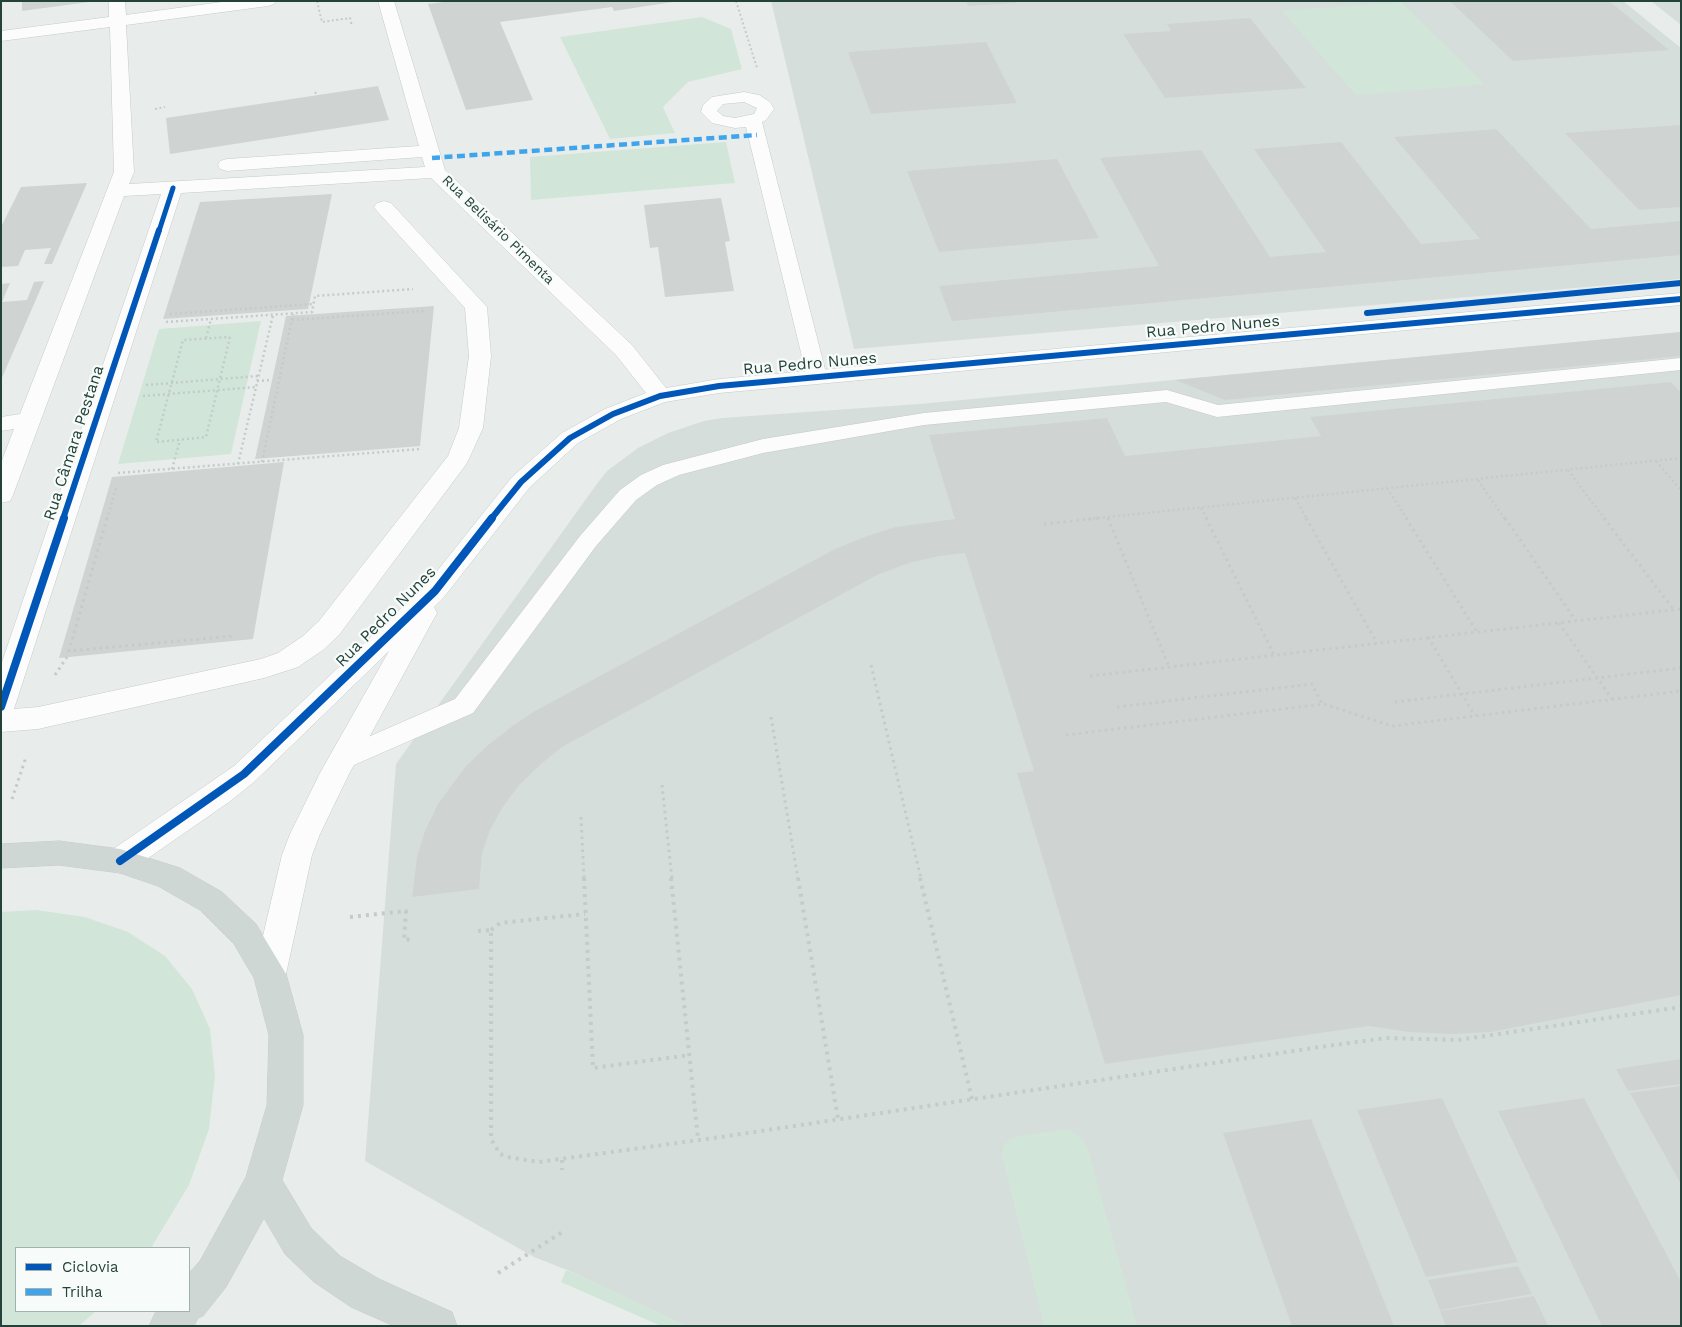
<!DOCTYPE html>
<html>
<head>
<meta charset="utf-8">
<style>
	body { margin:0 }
	#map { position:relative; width:1682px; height:1327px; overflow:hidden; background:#e8edeb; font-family:"Work Sans",sans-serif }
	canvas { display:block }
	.frame { position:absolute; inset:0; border:2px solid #24423a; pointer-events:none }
	.legend { position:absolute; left:15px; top:1247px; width:175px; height:65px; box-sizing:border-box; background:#f7fbf9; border:1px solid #a3b1ad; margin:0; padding:6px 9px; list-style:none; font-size:15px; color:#24423a }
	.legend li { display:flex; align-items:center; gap:10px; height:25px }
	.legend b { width:25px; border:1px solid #a3b1ad }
</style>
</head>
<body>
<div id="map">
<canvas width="1682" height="1327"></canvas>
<div class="frame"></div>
<ul class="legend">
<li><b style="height:6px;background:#0057b8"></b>Ciclovia</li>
<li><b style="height:6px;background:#3ea4ec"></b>Trilha</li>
</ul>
</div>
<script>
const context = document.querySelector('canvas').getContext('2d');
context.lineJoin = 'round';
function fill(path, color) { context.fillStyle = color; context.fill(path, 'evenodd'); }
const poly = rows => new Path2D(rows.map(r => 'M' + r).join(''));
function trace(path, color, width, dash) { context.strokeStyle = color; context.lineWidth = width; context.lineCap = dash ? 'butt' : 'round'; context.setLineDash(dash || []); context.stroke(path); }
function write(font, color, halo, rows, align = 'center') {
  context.font = font + ' "Work Sans",sans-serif'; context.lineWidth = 4.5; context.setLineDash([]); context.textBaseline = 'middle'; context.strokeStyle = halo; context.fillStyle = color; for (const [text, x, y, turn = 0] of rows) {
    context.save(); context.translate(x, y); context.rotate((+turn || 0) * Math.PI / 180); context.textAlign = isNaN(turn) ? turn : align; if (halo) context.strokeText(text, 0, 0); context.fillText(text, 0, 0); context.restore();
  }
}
fill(poly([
	[771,1,1623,1,1681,48,1681,279,854,349],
	[1651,1,1681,1,1681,25],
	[1681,332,1681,1326,686,1326,567,1270,534,1257,365,1161,396,764,596,485,607,471,638,448,668,433,704,421,722,418,919,404]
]), '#d6dedb');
fill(poly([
	[1401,2,1484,84,1356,95,1282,11],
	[702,17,731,29,742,69,688,82,663,107,675,133,610,139,560,37],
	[726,142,735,183,531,200,530,157],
	[261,321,231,454,118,464,159,329],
	[36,910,85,917,128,932,165,956,192,989,210,1029,215,1076,209,1129,189,1185,151,1248,16,1248,16,1311,96,1311,79,1326,1,1326,1,912],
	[1064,1130,1073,1132,1083,1140,1088,1150,1137,1326,1044,1326,1002,1154,1004,1145,1010,1139,1021,1136],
	[566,1270,619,1294,686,1326,661,1326,561,1282]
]), '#d1e6d8');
fill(poly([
	[22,1,88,1,89,2,22,11],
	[451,1,673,1,673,2,614,11,612,7,500,22,533,100,466,110,428,4],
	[966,1,1016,1,1016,3,968,6],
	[1450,1,1609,1,1669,50,1513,61],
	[1250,18,1306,88,1165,98,1123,34,1171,31,1167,24],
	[986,42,1017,103,871,114,848,52],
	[378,86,389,120,170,154,166,118],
	[1681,125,1681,207,1639,210,1565,133],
	[1496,129,1591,229,1681,221,1681,255,952,321,939,286,1159,266,1100,158,1201,150,1270,257,1326,252,1254,149,1341,142,1421,244,1480,239,1394,137],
	[1057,159,1099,238,939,252,907,171],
	[87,183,52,264,44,264,51,248,25,250,18,266,1,267,1,227,21,187],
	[332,194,308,309,163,319,200,202],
	[721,198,730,241,725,242,734,291,665,297,658,247,650,248,644,205],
	[44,281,1,380,1,284,10,283,2,302,27,300,34,282],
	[434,306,420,446,255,459,286,316],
	[1681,332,1681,356,1225,400,1175,380],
	[1671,382,1681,393,1681,995,1491,1032,1453,1034,1409,1032,1369,1026,1105,1064,1017,773,1034,771,965,553,939,556,909,563,877,575,562,747,542,763,519,785,502,808,490,830,482,853,479,889,412,897,417,857,425,831,438,804,466,766,487,746,514,725,535,711,835,549,867,536,896,527,955,519,929,435,1107,418,1125,456,1321,436,1310,417],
	[284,462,253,639,59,658,112,477],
	[1681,1059,1681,1084,1628,1091,1616,1069],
	[1681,1086,1681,1184,1630,1093],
	[1442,1098,1518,1262,1426,1277,1357,1110],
	[1584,1098,1681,1282,1681,1326,1602,1326,1498,1111],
	[1311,1119,1394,1326,1292,1326,1223,1133],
	[1518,1266,1532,1294,1440,1310,1428,1280],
	[1534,1296,1548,1326,1446,1326,1440,1311]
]), '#cfd4d2');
const lane = poly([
	[744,92,759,95,770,102,774,109,766,120,762,122,827,377,824,381,817,383,810,381,807,377,746,127,735,128,712,123,701,112,703,105,712,97,744,92],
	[744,102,757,108,754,114,735,118,723,116,717,111,723,104,744,102],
	[1681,358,1681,370,1217,417,1166,402,924,425,763,453,679,475,657,485,636,500,596,546,473,713,354,765,345,768,336,765,332,758,336,751,455,699,580,536,620,490,641,475,663,465,763,439,924,413,1167,390,1218,405,1681,358]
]);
const street = poly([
	[109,1,125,1,126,15,229,1,276,1,274,4,268,6,126,25,134,172,129,184,425,167,422,157,227,171,220,169,218,165,220,161,227,159,419,146,378,1,394,1,445,170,632,345,666,388,719,379,1681,293,1681,305,719,393,665,402,621,419,578,443,530,487,444,597,434,607,437,613,349,774,320,834,312,855,286,974,282,984,270,988,258,984,254,974,282,855,290,834,320,773,389,651,254,782,229,802,131,870,120,873,109,870,105,861,109,852,234,766,426,585,512,477,562,433,605,409,646,393,616,355,431,178,181,193,14,709,38,707,261,659,278,653,303,636,319,621,448,456,459,428,469,356,465,308,377,211,374,207,377,203,384,201,391,203,487,307,491,356,483,428,467,463,339,635,323,650,298,667,264,678,38,729,1,732,1,665,161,194,124,196,13,495,10,501,1,503,1,463,14,429,1,431,1,417,20,414,114,172,110,27,1,41,1,31,109,17,109,1]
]);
const primary = poly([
	[59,841,120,849,180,868,222,892,256,924,286,974,303,1035,303,1105,282,1180,311,1228,340,1256,379,1279,452,1312,457,1326,394,1326,351,1307,314,1282,285,1254,264,1218,226,1287,203,1316,198,1318,194,1326,149,1326,156,1311,189,1311,189,1273,200,1261,246,1177,267,1105,269,1035,254,978,234,944,200,910,158,886,120,873,59,865,1,868,1,844,59,841]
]);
trace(lane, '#c5cac8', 1);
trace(street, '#c5cac8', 1);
trace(primary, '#c3ccc9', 1);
trace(poly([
	[317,1,322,22,350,18,352,26],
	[736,1,757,68],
	[315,92,317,95],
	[155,109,165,107]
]), '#c3ccca', 2, [2, 2.5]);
trace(poly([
	[170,314,313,304],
	[292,320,424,311],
	[166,322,312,312,315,296,413,289],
	[230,337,206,437,156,442,183,340,230,337],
	[206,338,211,319],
	[257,381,272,380],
	[146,385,258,376],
	[143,396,256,387],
	[1656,461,1681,490],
	[262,462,293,314],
	[238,464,273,315],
	[172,469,180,440],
	[1568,470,1605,519],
	[118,473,420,449],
	[1478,480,1505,519],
	[1387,488,1407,519],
	[1295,498,1307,519],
	[1201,508,1207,519],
	[1108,517,1109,519],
	[107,519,117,485],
	[1088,519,1681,458]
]), '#c3ccca', 2.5, [2, 3]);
trace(poly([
	[107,518,69,651,234,636],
	[1108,518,1169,667],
	[1206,518,1274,655],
	[1306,518,1377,643],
	[1406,518,1477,632],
	[1505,518,1576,621],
	[1604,518,1673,609],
	[1044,524,1100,518],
	[1559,623,1612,699],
	[1428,637,1475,716],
	[871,665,921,879],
	[55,675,67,657],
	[1090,676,1681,609],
	[1395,702,1681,668],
	[1117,707,1312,684,1322,704],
	[771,717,798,879],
	[1066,735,1324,704,1392,726,1681,691],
	[662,785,672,879],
	[12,799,26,757],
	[581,817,584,879]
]), '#c3ccca', 3, [2.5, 4]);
trace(poly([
	[584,878,593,1068,690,1055],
	[671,878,698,1139],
	[798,878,838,1119],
	[920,878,972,1099],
	[350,917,406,911,404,940,412,939],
	[491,930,500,923,585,914],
	[478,931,491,930,491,1139,500,1154,507,1157,539,1162,721,1137,1327,1046,1386,1038,1458,1040,1681,1007],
	[562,1160,562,1170],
	[498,1273,564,1231]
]), '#c3ccca', 4, [3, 5]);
fill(lane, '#fcfcfc');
fill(street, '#fcfcfc');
fill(primary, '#cfd7d5');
trace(poly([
	[432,158,757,135]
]), '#3ea4ec', 4.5, [8, 4.5]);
trace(poly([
	[159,231,173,188]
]), '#0057b8', 5);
trace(poly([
	[1367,313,1681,283],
	[63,519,159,230],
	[491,519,521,482,570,438,613,414,660,396,719,386,1681,299]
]), '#0057b8', 6);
trace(poly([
	[1,707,64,518],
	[120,861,244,774,435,591,492,518]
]), '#0057b8', 8);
write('14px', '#24423a', '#f7fbf9', [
	["Rua Belisário Pimenta",498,230,44]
]);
write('16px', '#24423a', '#f7fbf9', [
	["Rua Pedro Nunes",1213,327,-5],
	["Rua Pedro Nunes",810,364,-5],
	["Rua Câmara Pestana",74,443,-72],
	["Rua Pedro Nunes",386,617,-45]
]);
</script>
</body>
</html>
